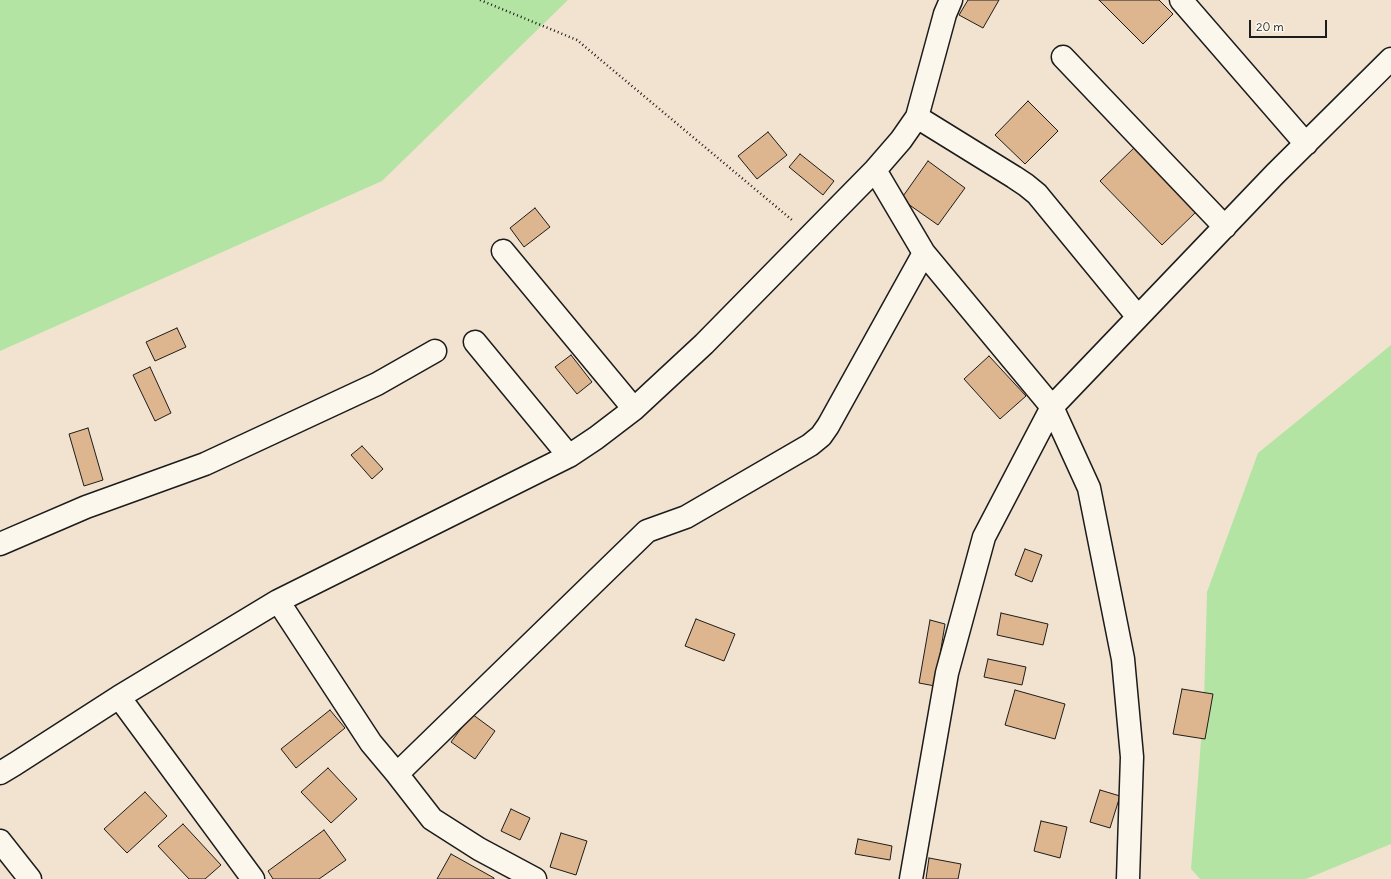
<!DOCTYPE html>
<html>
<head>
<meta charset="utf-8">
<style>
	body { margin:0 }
	#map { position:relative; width:1391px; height:879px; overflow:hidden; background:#f2e3d0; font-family:Delius,sans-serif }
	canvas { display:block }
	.scale { position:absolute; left:1249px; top:20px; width:78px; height:18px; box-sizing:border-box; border:2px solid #1c1c1c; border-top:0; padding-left:5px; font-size:12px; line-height:14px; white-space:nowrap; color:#1c1c1c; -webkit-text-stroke:3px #fbf7ec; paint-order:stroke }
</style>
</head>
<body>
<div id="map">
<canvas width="1391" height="879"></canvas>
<div class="scale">20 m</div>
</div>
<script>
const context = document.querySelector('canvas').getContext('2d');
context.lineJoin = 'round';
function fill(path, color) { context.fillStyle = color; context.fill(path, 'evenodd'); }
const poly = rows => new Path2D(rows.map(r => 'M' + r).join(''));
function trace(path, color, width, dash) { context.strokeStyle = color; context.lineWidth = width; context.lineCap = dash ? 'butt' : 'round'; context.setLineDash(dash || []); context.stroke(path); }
fill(poly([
	[0,0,568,0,382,181,0,351],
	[1391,345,1391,844,1306,879,1200,879,1191,869,1204,702,1207,592,1258,453]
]), '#b4e4a4');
const building = poly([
	[968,0,999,0,983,28,959,15,968,0],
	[1099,0,1159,0,1173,14,1143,44,1099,0],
	[1028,101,1058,131,1025,164,995,135,1028,101],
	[768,132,787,155,757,179,738,156,768,132],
	[1135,147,1197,211,1162,245,1100,181,1135,147],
	[800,154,834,181,823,195,789,167,800,154],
	[928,161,965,188,938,225,901,199,928,161],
	[535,208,550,227,524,247,510,228,535,208],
	[177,328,186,347,155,361,146,342,177,328],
	[571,355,592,382,577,394,555,367,571,355],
	[989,356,1026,396,1000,419,964,379,989,356],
	[150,367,171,413,155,421,133,375,150,367],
	[88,428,103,480,84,486,69,434,88,428],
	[362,446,383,469,372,479,351,455,362,446],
	[1025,549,1042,555,1032,582,1015,575,1025,549],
	[1001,613,1048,624,1043,645,997,635,1001,613],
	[696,619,735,634,724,661,685,646,696,619],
	[930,620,945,624,935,686,919,683,930,620],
	[988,659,1026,667,1022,685,984,677,988,659],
	[1182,689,1213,694,1205,739,1173,734,1182,689],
	[1015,690,1065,704,1055,739,1005,725,1015,690],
	[330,710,345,728,296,768,281,749,330,710],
	[472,714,495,731,475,759,451,742,472,714],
	[328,768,357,799,331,823,301,792,328,768],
	[1100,790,1120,796,1110,828,1090,822,1100,790],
	[145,792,167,816,127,853,104,829,145,792],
	[511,809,530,818,520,840,501,831,511,809],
	[1041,821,1067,827,1060,858,1034,851,1041,821],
	[183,824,221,865,205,879,189,879,158,846,183,824],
	[324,830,346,860,319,879,273,879,268,871,324,830],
	[561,833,587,841,576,875,550,867,561,833],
	[858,839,892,846,890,860,855,854,858,839],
	[451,854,494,878,494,879,437,879,451,854],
	[929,858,961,864,958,879,926,879,929,858]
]);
fill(building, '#ddb58e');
trace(building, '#1c1c1c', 1);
const minor = poly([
	[1181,0,1306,144],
	[1063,57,1225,227],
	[917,117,1014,177,1026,185,1037,194,1138,317],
	[875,170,924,253,1052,407,1089,488,1123,659,1132,757,1128,879],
	[503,251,634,409],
	[475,342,569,456],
	[0,544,86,507,205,464,377,384,435,351],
	[278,601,371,743,397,774,432,819,479,849,535,879],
	[119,697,253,879],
	[0,773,15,764,119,697,278,601,569,456,596,438,634,409,704,344,875,170,901,140,917,117,945,14,951,0],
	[397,774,647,531,686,517,810,445,821,436,828,426,924,253],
	[0,841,30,879],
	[911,879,947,673,984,537,1052,407,1275,174,1391,59]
]);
trace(minor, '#1c1c1c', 25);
trace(poly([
	[480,0,577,40,792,220]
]), '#1c1c1c', 2.5, [1, 3]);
trace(minor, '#fbf7ec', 22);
</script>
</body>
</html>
